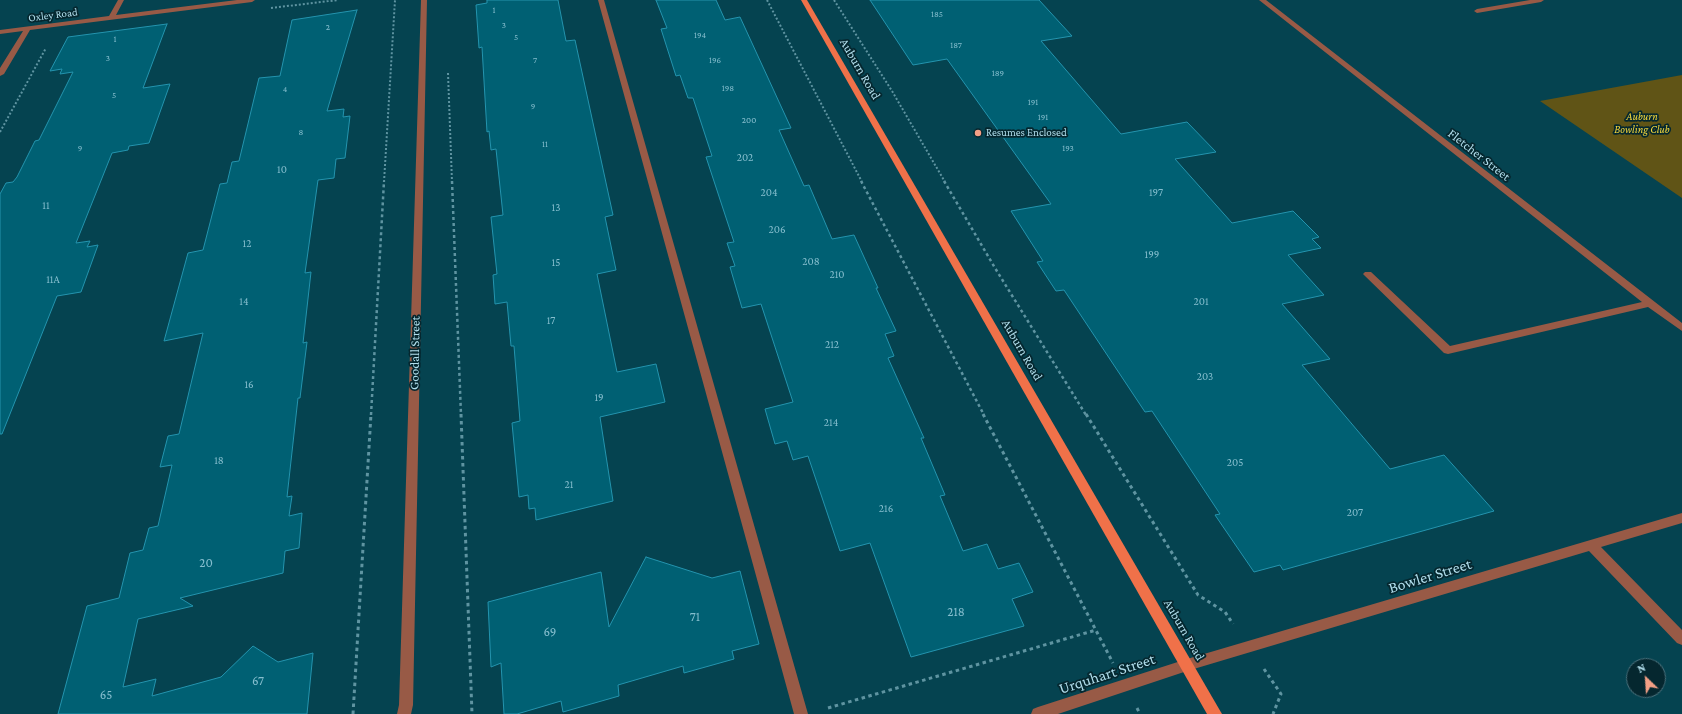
<!DOCTYPE html>
<html>
<head>
<meta charset="utf-8">
<style>
	body { margin:0 }
	#map { position:relative; width:1682px; height:714px; overflow:hidden; background:#054350; font-family:"Crimson Pro",serif }
	canvas { display:block }
	.north { position:absolute; left:1626px; top:658px; width:40px; height:40px; box-sizing:border-box; background:#05272f; border:1px solid #4a707b; border-radius:50%; rotate:335deg; font-size:11px; font-weight:700; line-height:16px; text-align:center; color:#b1deec }
	.north::after { content:''; display:block; margin:auto; width:14px; height:18px; background:#f39f85; clip-path:polygon(50% 0,100% 100%,50% 72%,0 100%) }
</style>
</head>
<body>
<div id="map">
<canvas width="1682" height="714"></canvas>
<div class="north">N</div>
</div>
<script>
const context = document.querySelector('canvas').getContext('2d');
context.lineJoin = 'round';
function fill(path, color) { context.fillStyle = color; context.fill(path, 'evenodd'); }
const poly = rows => new Path2D(rows.map(r => 'M' + r).join(''));
function trace(path, color, width, dash) { context.strokeStyle = color; context.lineWidth = width; context.lineCap = dash ? 'butt' : 'round'; context.setLineDash(dash || []); context.stroke(path); }
function write(font, color, halo, rows, align = 'center') {
  context.font = font + ' "Crimson Pro",serif'; context.lineWidth = 3.5; context.setLineDash([]); context.textBaseline = 'middle'; context.strokeStyle = halo; context.fillStyle = color; for (const [text, x, y, turn = 0] of rows) {
    context.save(); context.translate(x, y); context.rotate((+turn || 0) * Math.PI / 180); context.textAlign = isNaN(turn) ? turn : align; if (halo) context.strokeText(text, 0, 0); context.fillText(text, 0, 0); context.restore();
  }
}
fill(poly([
	[1682,75,1682,198,1540,101]
]), '#605416');
const building = poly([
	[487,0,558,0,566,41,575,40,613,215,605,217,616,270,597,274,617,372,656,364,665,402,600,417,613,501,536,520,535,508,529,509,528,495,519,497,512,423,520,421,514,346,511,346,507,302,495,304,493,275,497,274,491,217,503,215,496,149,491,150,489,131,487,132,482,47,479,48,476,5,487,3,487,0],
	[656,0,716,0,725,20,740,17,791,128,779,130,804,186,809,185,832,239,854,235,878,288,876,288,896,331,885,334,894,356,888,358,924,438,921,438,945,495,940,496,963,551,987,544,998,569,1019,563,1033,592,1012,599,1024,626,911,657,870,543,840,551,808,456,793,460,787,441,775,444,765,409,793,402,761,304,742,308,730,267,735,266,727,243,734,242,706,157,712,156,693,98,688,98,680,75,676,76,661,29,667,28,656,0],
	[870,0,1039,0,1072,36,1041,41,1121,134,1187,122,1216,152,1175,159,1232,223,1293,211,1319,237,1312,239,1321,248,1288,255,1324,295,1282,304,1330,359,1302,365,1390,469,1444,455,1494,511,1283,570,1280,565,1254,572,1215,515,1220,514,1152,411,1145,412,1064,290,1056,291,1037,262,1043,261,1011,211,1051,204,947,59,913,65,870,0],
	[357,10,327,111,344,109,343,117,350,116,345,158,336,159,334,178,318,180,305,273,311,272,303,343,307,342,300,398,298,398,287,497,292,496,289,516,302,513,299,548,285,551,283,573,180,598,193,606,138,619,123,687,156,679,152,696,221,677,253,646,278,662,313,653,307,714,58,714,87,606,119,598,130,553,143,550,149,528,158,526,172,465,160,467,168,436,179,434,203,333,164,341,188,253,203,250,220,184,227,183,232,162,239,161,259,78,280,76,292,20,357,10],
	[167,24,143,88,170,84,149,143,129,146,128,150,112,153,76,243,90,241,87,247,98,245,81,292,57,296,2,434,0,434,0,194,6,183,13,182,17,177,35,141,39,140,73,72,60,74,62,69,50,71,68,37,167,24],
	[646,557,712,578,740,571,759,644,732,651,734,659,684,673,683,666,618,685,619,696,563,712,561,701,517,714,504,714,501,663,491,667,488,602,601,572,609,627,646,557]
]);
fill(building, '#006073');
trace(building, '#2494ae', 1);
trace(poly([
	[767,0,862,182],
	[834,0,892,91,945,182],
	[271,8,338,0],
	[448,73,452,182],
	[0,132,46,48],
	[384,182,395,0]
]), '#5f94a1', 2, [2, 2]);
trace(poly([
	[452,181,461,415],
	[861,181,984,415],
	[944,181,995,268,1086,415],
	[371,415,384,181]
]), '#5f94a1', 2.5, [3, 3]);
trace(poly([
	[461,414,472,714],
	[983,414,1113,663],
	[1086,414,1198,595,1225,612,1233,624],
	[1264,669,1281,694,1273,714],
	[828,708,1096,630],
	[1137,708,1140,714],
	[353,714,371,414]
]), '#5f94a1', 3, [3.5, 3.5]);
fill(poly([
	[118,0,124,0,116,15,237,0,255,0,252,2,30,30,4,74,0,76,0,68,23,31,0,34,0,30,109,16,118,0],
	[421,0,427,0,413,705,411,714,397,714,399,705,421,0],
	[598,0,604,0,808,714,794,714,598,0],
	[1259,0,1266,0,1682,323,1682,331,1648,307,1448,354,1444,353,1365,276,1363,274,1365,272,1371,272,1450,346,1642,302,1259,0],
	[1530,0,1544,0,1541,2,1477,13,1474,11,1477,9,1530,0],
	[1682,513,1682,523,1601,547,1682,630,1682,645,1677,643,1589,551,1187,671,1058,714,1031,714,1033,709,1038,707,1187,659,1682,513]
]), '#985a46');
fill(poly([
	[801,0,807,0,1222,714,1207,714,801,0]
]), '#f07149');
for (const [x, y, r, color] of [
	[978,133,4,"#f39f85"]
]) { const dot = new Path2D(); dot.arc(x, y, r, 0, 2 * Math.PI); context.fillStyle = color; context.fill(dot); trace(dot, '#05272f', 1.5); }
write('9px', '#85bece', null, [
	["1",494,10],
	["185",937,14],
	["3",504,25],
	["2",328,27],
	["194",700,35],
	["5",516,37],
	["1",115,39],
	["187",956,45],
	["3",108,58],
	["7",535,60],
	["196",715,60],
	["189",998,73],
	["198",728,88],
	["4",285,89],
	["5",114,95],
	["191",1033,102],
	["9",533,106],
	["191",1043,117],
	["200",749,120],
	["8",301,132],
	["11",545,144],
	["9",80,148],
	["193",1068,148]
]);
write('11px', '#b1deec', '#05272f', [
	["Oxley Road",53,15,-7]
]);
write('italic 11px', '#f5d83d', '#05272f', [
	["Auburn",1642,117],
	["Bowling Club",1642,130]
]);
write('11px', '#b1deec', '#05272f', [
	["Resumes Enclosed",986,133]
], 'left');
write('11px', '#85bece', null, [
	["202",745,158],
	["10",282,170],
	["204",769,193],
	["197",1156,193],
	["11",46,206],
	["13",556,208],
	["206",777,230],
	["12",247,244],
	["199",1152,255],
	["208",811,262],
	["15",556,263],
	["210",837,275],
	["11A",53,280],
	["14",244,302],
	["201",1201,302],
	["17",551,321],
	["212",832,345],
	["203",1205,377],
	["16",249,385],
	["19",599,398],
	["214",831,423],
	["18",219,461],
	["205",1235,463],
	["21",569,485],
	["216",886,509],
	["207",1355,513]
]);
write('13px', '#b1deec', '#05272f', [
	["Auburn Road",860,69,60],
	["Fletcher Street",1479,155,38],
	["Auburn Road",1022,350,60],
	["Goodall Street",415,353,-89],
	["Auburn Road",1184,630,60]
]);
write('13px', '#85bece', null, [
	["20",206,563],
	["218",956,612],
	["71",695,617],
	["69",550,632],
	["67",258,681],
	["65",106,695]
]);
write('16px', '#b1deec', '#05272f', [
	["Bowler Street",1430,576,-17],
	["Urquhart Street",1107,674,-18]
]);
</script>
</body>
</html>
